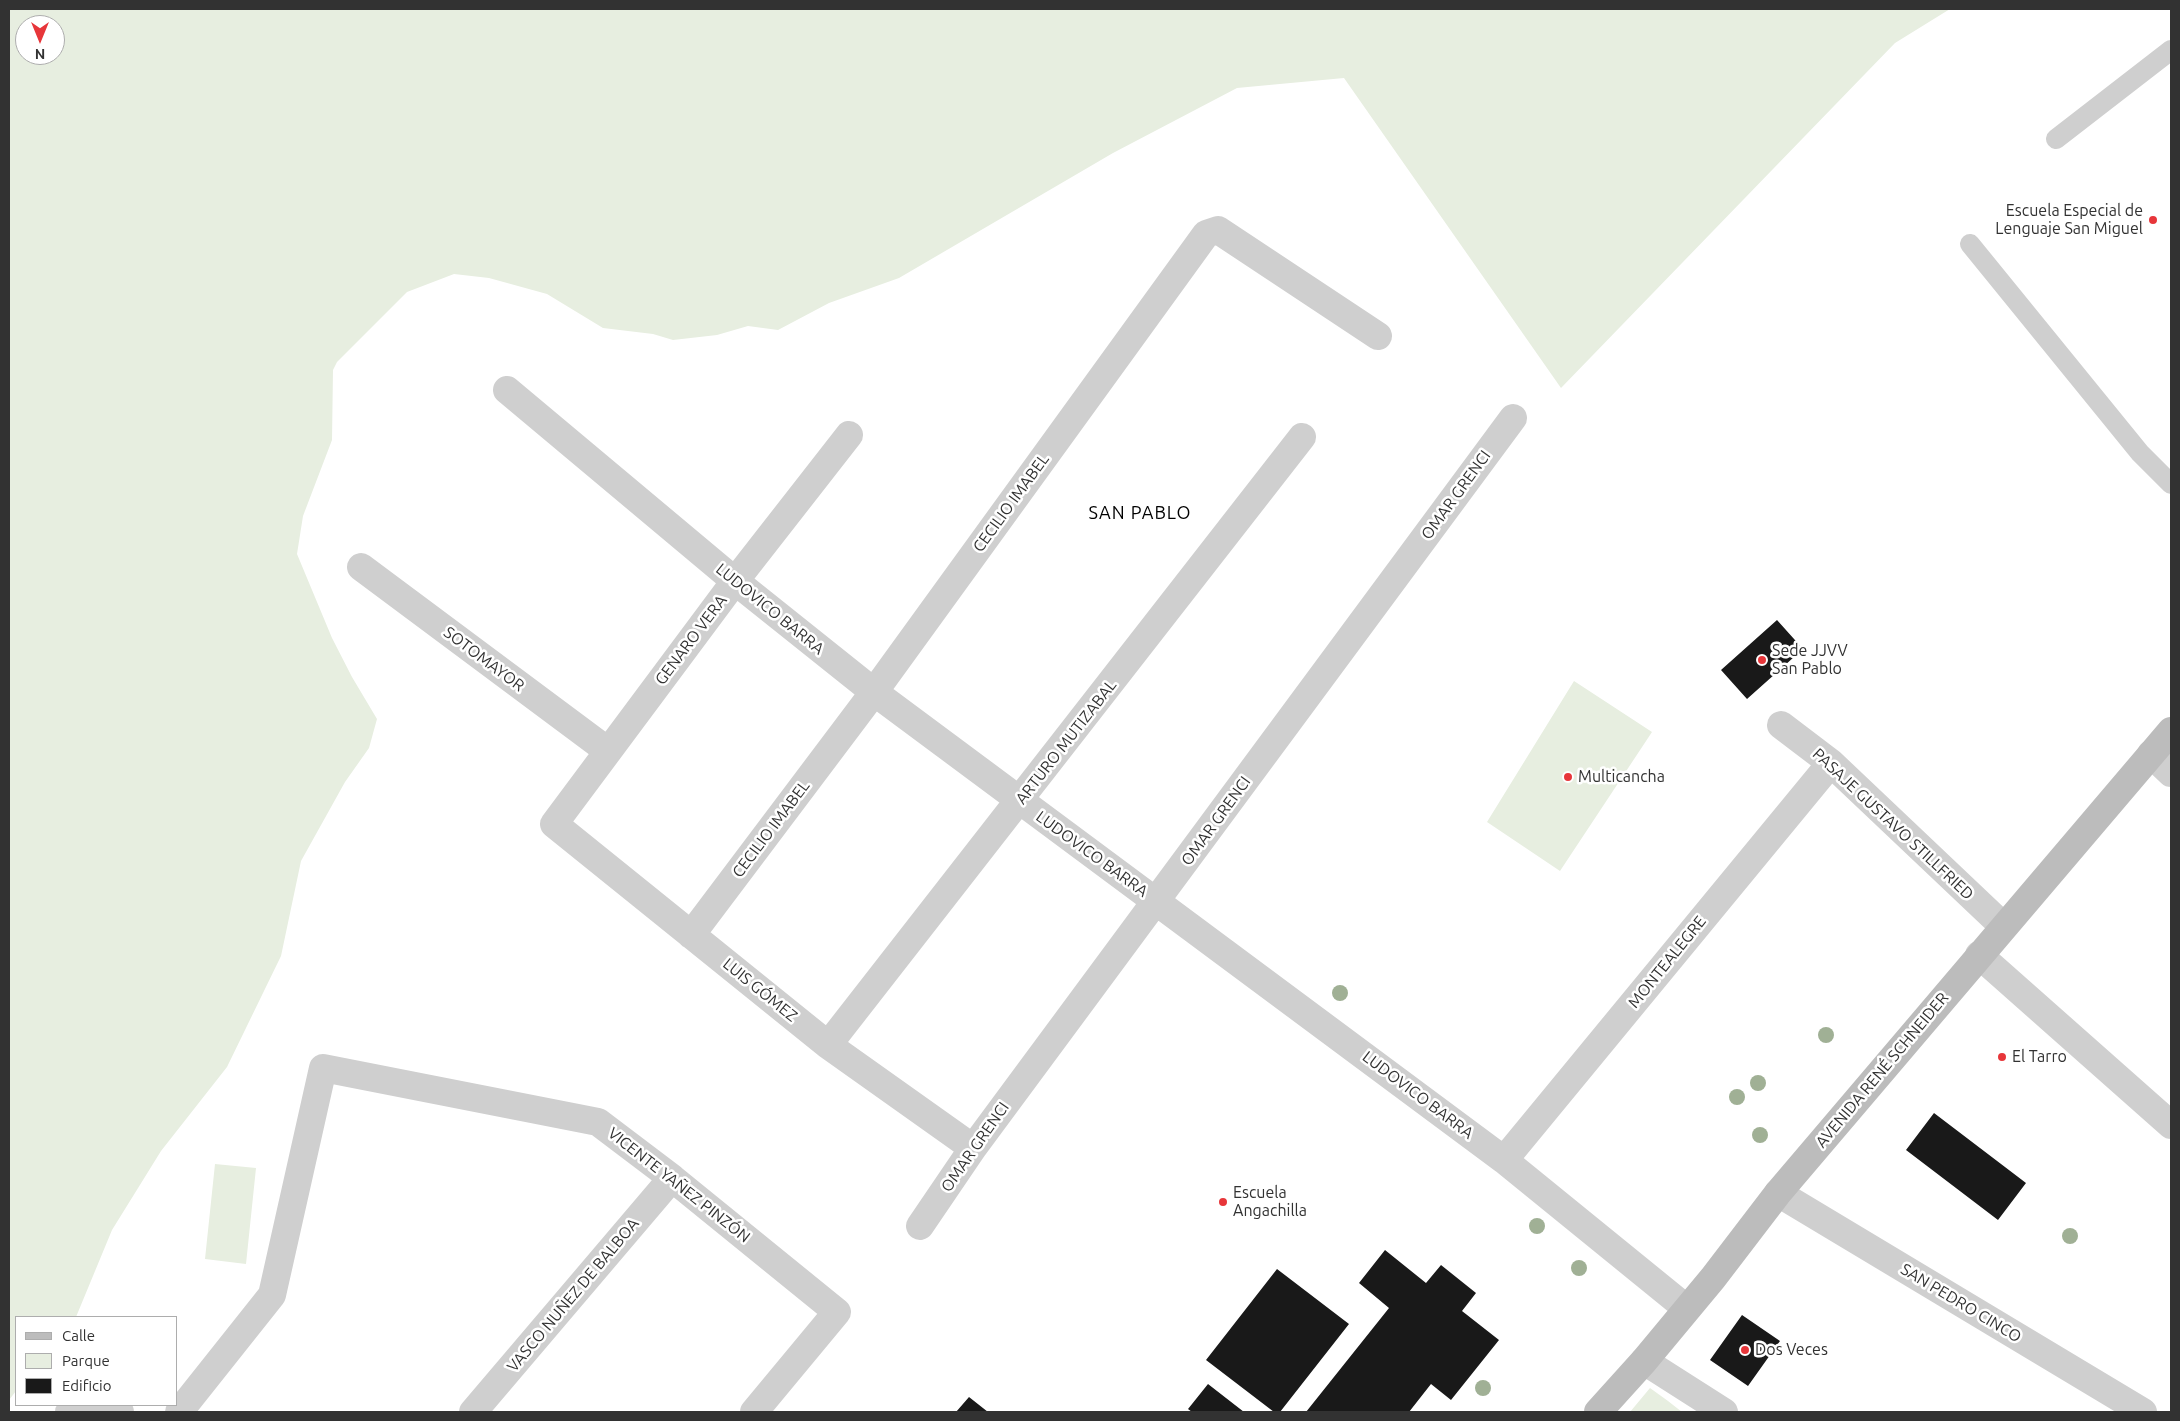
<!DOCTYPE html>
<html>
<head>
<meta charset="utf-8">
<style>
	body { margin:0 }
	#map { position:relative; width:2180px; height:1421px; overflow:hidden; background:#fff; font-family:Ubuntu,sans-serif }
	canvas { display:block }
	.frame { position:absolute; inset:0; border:10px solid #323232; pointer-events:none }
	.legend { position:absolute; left:15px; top:1316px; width:162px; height:90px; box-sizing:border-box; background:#fff; border:1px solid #adadad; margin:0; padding:6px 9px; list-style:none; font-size:15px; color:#323232 }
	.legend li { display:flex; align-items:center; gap:10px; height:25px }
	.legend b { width:25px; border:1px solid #adadad }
	.north { position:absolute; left:15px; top:15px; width:50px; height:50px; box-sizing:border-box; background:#fff; border:1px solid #adadad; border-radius:50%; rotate:180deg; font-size:14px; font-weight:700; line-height:20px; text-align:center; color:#323232 }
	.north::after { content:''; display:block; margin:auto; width:18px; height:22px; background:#e7363a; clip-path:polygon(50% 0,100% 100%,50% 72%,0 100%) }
</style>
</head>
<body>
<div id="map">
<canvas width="2180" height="1421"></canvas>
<div class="frame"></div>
<ul class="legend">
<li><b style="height:6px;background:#bcbcbc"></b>Calle</li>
<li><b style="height:14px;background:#e7eee0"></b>Parque</li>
<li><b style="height:14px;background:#191919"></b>Edificio</li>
</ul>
<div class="north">N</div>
</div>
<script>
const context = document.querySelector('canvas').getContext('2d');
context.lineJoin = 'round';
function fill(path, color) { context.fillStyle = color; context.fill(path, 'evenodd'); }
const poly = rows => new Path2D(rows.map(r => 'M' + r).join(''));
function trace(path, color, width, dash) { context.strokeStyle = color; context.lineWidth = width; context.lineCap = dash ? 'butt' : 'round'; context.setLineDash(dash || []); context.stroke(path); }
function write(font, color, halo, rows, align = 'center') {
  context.font = font + ' Ubuntu,sans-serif'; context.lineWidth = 5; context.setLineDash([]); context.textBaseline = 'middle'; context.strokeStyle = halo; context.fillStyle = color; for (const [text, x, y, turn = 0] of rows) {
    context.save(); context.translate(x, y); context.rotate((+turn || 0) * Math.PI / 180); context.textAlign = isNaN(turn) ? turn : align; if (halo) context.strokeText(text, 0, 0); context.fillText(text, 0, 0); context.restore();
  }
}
fill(poly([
	[9,9,1950,9,1895,43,1561,388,1344,78,1237,88,1113,153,899,278,829,303,778,330,748,326,717,335,673,340,653,334,603,328,547,294,489,278,454,274,407,292,337,362,333,370,332,440,303,516,297,554,332,638,352,677,377,719,369,748,345,782,301,861,281,956,227,1067,161,1151,112,1230,76,1317,16,1317,16,1391,9,1400],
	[25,25,55,25,55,55,25,55],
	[1574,681,1652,732,1560,871,1487,822],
	[215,1164,256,1168,246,1264,205,1259],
	[1650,1388,1668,1401,1682,1412,1630,1412]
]), '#e7eee0');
fill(poly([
	[1777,620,1803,649,1747,699,1721,670],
	[1934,1113,2026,1183,1998,1220,1906,1150],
	[1385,1250,1426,1283,1441,1265,1476,1293,1462,1311,1499,1340,1451,1400,1431,1384,1409,1412,1306,1412,1389,1308,1359,1283],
	[1277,1269,1349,1324,1280,1412,1274,1412,1206,1360],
	[1742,1315,1780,1341,1748,1386,1710,1360],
	[1208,1384,1244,1412,1192,1412,1188,1409],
	[969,1397,988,1412,956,1412]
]), '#191919');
trace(poly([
	[2056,139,2171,50],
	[1970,244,2140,453,2171,484]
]), '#cfcfcf', 20);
trace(poly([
	[507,390,735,581,874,692,1504,1160,1686,1308],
	[849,435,735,581,554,824,828,1045,973,1148],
	[361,567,608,751],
	[1781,725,1831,763,2003,926],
	[2151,754,2171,773],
	[691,935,874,692,1206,234,1218,230,1378,336],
	[1979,955,2171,1125],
	[828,1045,1302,437],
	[1504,1160,1831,763],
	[1778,1193,2143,1412],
	[920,1226,973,1148,1513,418],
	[1644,1361,1724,1412],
	[69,1412,85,1410,120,1412],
	[179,1412,272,1295,323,1068,598,1122,672,1178,837,1312,754,1412],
	[473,1412,672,1178]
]), '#cfcfcf', 28);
trace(poly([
	[1598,1412,1644,1361,1713,1278,1778,1193,2171,731]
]), '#bcbcbc', 28);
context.fillStyle = '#a0b095';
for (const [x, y] of [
	[1340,993],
	[1826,1035],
	[1758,1083],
	[1737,1097],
	[1760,1135],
	[1537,1226],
	[2070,1236],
	[1579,1268],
	[1483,1388]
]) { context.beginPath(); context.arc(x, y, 8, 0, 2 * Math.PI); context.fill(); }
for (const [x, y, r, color] of [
	[2153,220,5,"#e7363a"],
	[1762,660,5,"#e7363a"],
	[1568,777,5,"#e7363a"],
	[2002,1057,5,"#e7363a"],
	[1223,1202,5,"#e7363a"],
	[1745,1350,5,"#e7363a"]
]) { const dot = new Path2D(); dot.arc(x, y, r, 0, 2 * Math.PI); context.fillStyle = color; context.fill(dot); trace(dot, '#fff', 2); }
write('16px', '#323232', '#fff', [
	["Escuela Especial de",2143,211,"right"],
	["Lenguaje San Miguel",2143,229,"right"],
	["Sede JJVV",1772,651],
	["San Pablo",1772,669],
	["Multicancha",1578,777],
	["El Tarro",2012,1057],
	["Escuela",1233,1193],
	["Angachilla",1233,1211],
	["Dos Veces",1755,1350]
], 'left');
write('16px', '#323232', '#fff', [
	["OMAR GRENCI",1456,495,-54],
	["CECILIO IMABEL",1011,503,-54],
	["LUDOVICO BARRA",770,609,39],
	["GENARO VERA",691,640,-53],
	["SOTOMAYOR",484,659,37],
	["ARTURO MUTIZABAL",1066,742,-52],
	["OMAR GRENCI",1216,821,-54],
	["PASAJE GUSTAVO STILLFRIED",1893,824,43],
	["CECILIO IMABEL",771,829,-53],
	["LUDOVICO BARRA",1092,854,36],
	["MONTEALEGRE",1667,962,-51],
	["LUIS GÓMEZ",760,990,39],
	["AVENIDA RENÉ SCHNEIDER",1882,1070,-50],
	["LUDOVICO BARRA",1418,1095,37],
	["OMAR GRENCI",975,1147,-55],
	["VICENTE YAÑEZ PINZÓN",679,1185,38],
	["VASCO NUÑEZ DE BALBOA",573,1295,-50],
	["SAN PEDRO CINCO",1961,1303,31]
]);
context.letterSpacing = '1px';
write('18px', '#000', '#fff', [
	["SAN PABLO",1140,513]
]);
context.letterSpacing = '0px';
</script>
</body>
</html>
